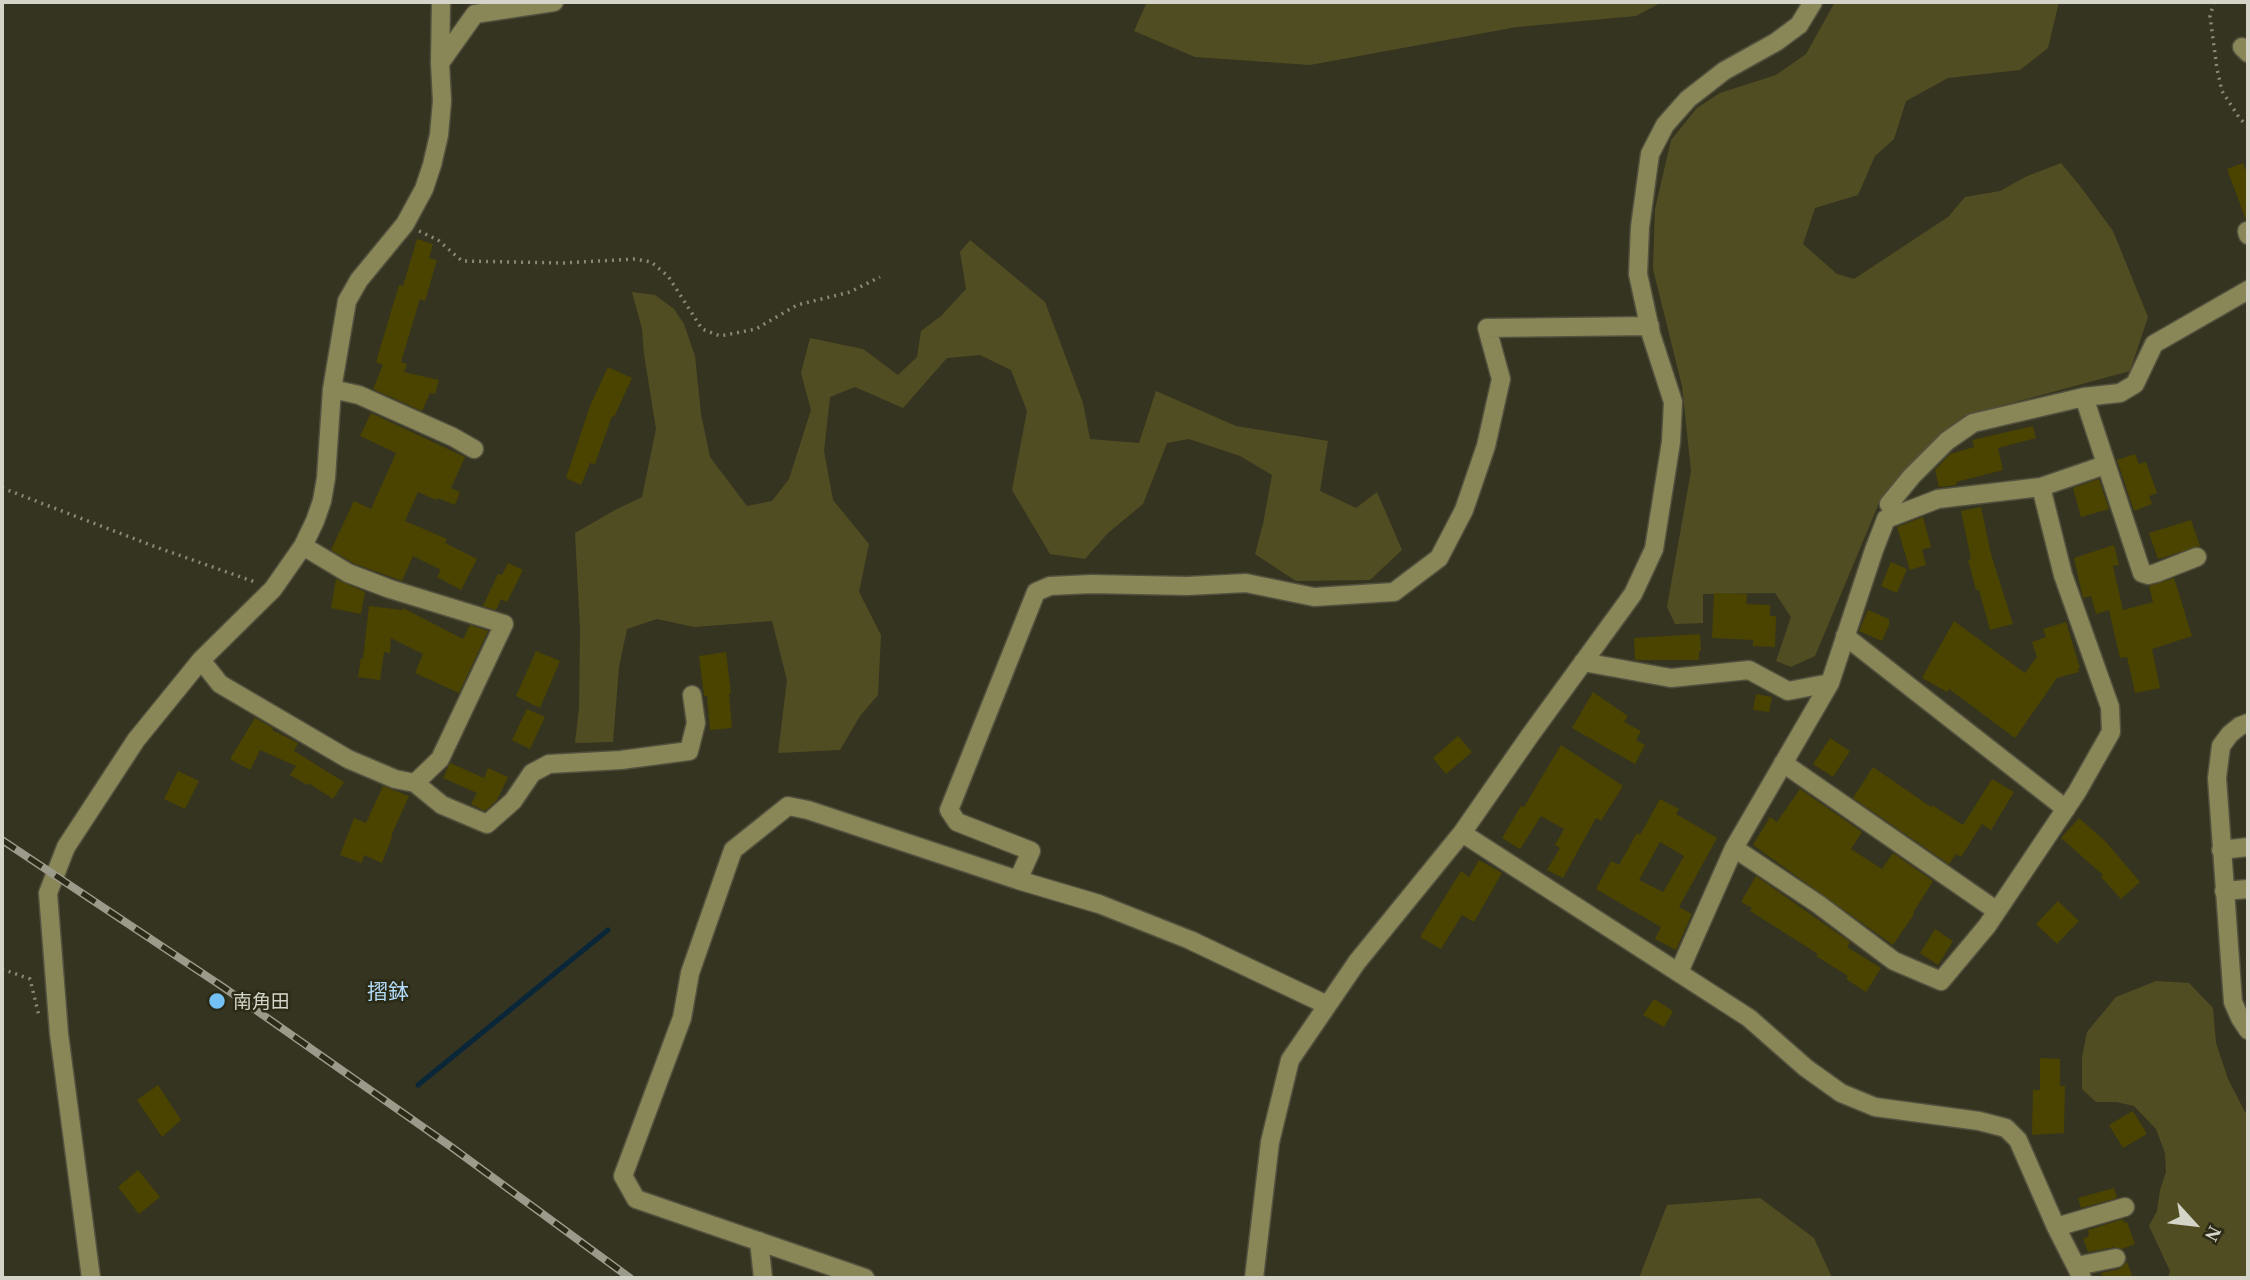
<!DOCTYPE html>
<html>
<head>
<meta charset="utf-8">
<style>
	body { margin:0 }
	#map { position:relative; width:2250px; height:1280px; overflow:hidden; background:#353420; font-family:Georgia,serif }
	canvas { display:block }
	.frame { position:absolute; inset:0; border:4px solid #d5d4c8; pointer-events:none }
	.north { position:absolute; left:2159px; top:1189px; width:70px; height:70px; -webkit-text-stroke:5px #2b2a16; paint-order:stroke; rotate:117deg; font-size:19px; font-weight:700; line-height:28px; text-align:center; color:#d5d4c8 }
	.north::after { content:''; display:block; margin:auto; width:24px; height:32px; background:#d5d4c8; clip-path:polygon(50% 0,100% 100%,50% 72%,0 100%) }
</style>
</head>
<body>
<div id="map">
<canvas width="2250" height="1280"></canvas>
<div class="frame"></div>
<div class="north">N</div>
</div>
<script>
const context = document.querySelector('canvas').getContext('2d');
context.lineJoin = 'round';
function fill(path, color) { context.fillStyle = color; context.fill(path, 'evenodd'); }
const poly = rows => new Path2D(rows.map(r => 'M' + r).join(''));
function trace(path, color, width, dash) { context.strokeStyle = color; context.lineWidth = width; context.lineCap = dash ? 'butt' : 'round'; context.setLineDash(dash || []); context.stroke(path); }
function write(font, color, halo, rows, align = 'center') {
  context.font = font + ' Georgia,"Noto Sans JP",serif'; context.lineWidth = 5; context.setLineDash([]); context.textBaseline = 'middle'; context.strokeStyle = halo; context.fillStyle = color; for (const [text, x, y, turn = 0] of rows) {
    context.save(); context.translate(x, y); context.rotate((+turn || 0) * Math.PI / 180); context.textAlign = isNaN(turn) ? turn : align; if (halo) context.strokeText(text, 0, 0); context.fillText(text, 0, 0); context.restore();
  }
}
fill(poly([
	[1147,2,1662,2,1636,16,1517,27,1310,65,1195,57,1134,31],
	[1835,2,2059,2,2048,48,2020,70,1948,78,1906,101,1894,139,1875,156,1858,195,1815,208,1803,244,1837,274,1854,279,1948,217,1965,197,2000,191,2025,177,2061,163,2080,186,2113,231,2148,317,2130,371,1964,416,1879,503,1815,656,1791,667,1776,661,1791,617,1775,593,1703,594,1703,623,1675,624,1667,607,1691,471,1682,386,1653,269,1655,209,1671,140,1697,108,1720,93,1776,75,1806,54],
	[970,240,1045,302,1083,403,1090,439,1139,443,1156,391,1236,426,1328,441,1320,491,1356,508,1377,492,1402,550,1370,580,1296,581,1255,554,1263,524,1272,475,1240,456,1189,439,1167,443,1143,504,1108,533,1085,559,1050,554,1012,490,1027,411,1011,370,980,355,947,358,903,408,855,387,830,397,824,451,833,500,869,544,859,592,881,635,878,695,860,716,840,750,778,753,787,680,772,621,694,627,657,619,627,629,619,667,613,742,575,743,579,708,580,629,575,533,615,510,642,497,656,429,644,354,642,329,632,292,655,295,674,309,684,324,695,356,701,414,710,457,747,506,772,501,789,479,811,410,801,373,810,338,863,349,898,375,917,357,921,331,941,316,966,289,960,252],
	[2156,981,2189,983,2213,1008,2216,1043,2228,1079,2245,1112,2248,1113,2248,1278,2168,1278,2170,1271,2149,1226,2157,1211,2160,1190,2166,1172,2165,1153,2156,1129,2134,1106,2116,1102,2096,1102,2082,1089,2082,1057,2087,1032,2116,997],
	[1760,1198,1814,1238,1832,1278,1639,1278,1667,1205]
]), '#514d23');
trace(poly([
	[418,1085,608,930]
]), '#092739', 5);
fill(poly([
	[2243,163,2248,176,2248,220,2246,220,2227,169],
	[417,239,433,244,429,258,437,260,425,301,420,299,401,362,407,364,404,372,439,380,435,394,430,393,422,411,373,389,383,365,376,362,399,285,403,286],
	[608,367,632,378,614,417,612,416,595,464,590,463,581,485,566,478,590,406],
	[371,413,465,457,451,488,460,492,455,505,438,498,436,500,418,492,405,521,447,539,445,543,477,559,461,590,437,577,441,570,413,556,402,581,353,563,331,550,354,501,371,509,396,453,360,436],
	[2033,426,2036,438,1998,448,2003,470,1956,482,1957,485,1939,487,1935,470,1950,454,1974,447,1972,440],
	[2135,454,2139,464,2146,462,2157,493,2149,496,2152,504,2134,511,2117,460],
	[2099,479,2109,509,2081,517,2073,488],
	[1981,507,1991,554,2013,624,1990,630,1979,590,1976,590,1968,560,1971,559,1961,511],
	[1923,517,1931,547,1922,550,1926,565,1910,570,1897,527],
	[2191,520,2200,546,2158,559,2149,533],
	[2114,545,2119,565,2113,566,2123,610,2153,602,2149,586,2174,578,2192,636,2152,649,2160,688,2135,693,2127,657,2120,658,2109,610,2096,614,2091,596,2083,598,2082,594,2074,558],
	[1891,562,1907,569,1897,593,1881,586],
	[508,563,523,570,507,602,501,599,496,610,483,606,498,574,502,575],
	[336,579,365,592,361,614,331,608],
	[1714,593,1747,594,1746,604,1770,605,1770,616,1776,616,1775,647,1753,646,1753,640,1712,638],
	[369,606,402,610,403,608,463,639,470,625,488,631,459,693,415,673,423,654,391,638,390,653,384,652,380,680,358,677,361,658,363,659],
	[1868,610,1889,619,1889,625,1882,641,1859,631],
	[1954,621,2025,673,2037,657,2032,642,2046,637,2043,629,2066,622,2080,668,2078,668,2079,672,2057,678,2015,738,1949,689,1947,692,1922,678],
	[1700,634,1701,651,1699,651,1699,660,1635,660,1634,638],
	[536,651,560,661,540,708,516,696],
	[726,652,731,693,729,693,732,728,710,730,707,696,704,696,699,656],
	[1593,692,1628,716,1624,722,1641,731,1636,740,1645,745,1635,764,1572,728],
	[1756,694,1772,697,1769,712,1753,710],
	[527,709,545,717,530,749,512,740],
	[255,718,273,728,272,730,298,743,294,751,344,782,333,799,308,783,307,785,290,775,296,766,260,750,250,770,230,759],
	[1458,736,1472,752,1446,774,1433,758],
	[1830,738,1850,751,1833,777,1813,764],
	[1561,745,1623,786,1601,821,1596,818,1563,878,1547,870,1560,848,1555,845,1564,829,1541,816,1520,849,1502,838,1521,806,1524,807],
	[450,763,484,778,488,768,508,777,497,800,485,811,471,804,477,793,443,778],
	[1873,767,1931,807,1932,805,1963,825,1992,779,2014,792,1991,830,1982,824,1961,857,1956,854,1949,864,1853,798],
	[178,771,199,781,185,809,164,799],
	[383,786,409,796,391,836,392,837,382,863,364,855,362,863,340,855,354,818,366,823],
	[1800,789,1862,832,1851,849,1882,869,1893,853,1933,881,1913,913,1914,914,1893,945,1753,845,1770,817,1777,822],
	[1660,799,1679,809,1676,814,1717,838,1679,907,1692,914,1676,950,1655,939,1661,927,1596,889,1611,861,1619,865,1637,833,1640,835],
	[1660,842,1684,856,1663,892,1639,880],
	[2079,818,2106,842,2140,882,2121,899,2101,877,2103,875,2061,838],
	[1479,860,1502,873,1474,922,1462,915,1441,949,1420,937,1461,871,1469,877],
	[1756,876,1850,942,1847,947,1881,968,1866,992,1846,979,1848,976,1816,956,1818,954,1750,911,1752,908,1741,902],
	[2058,901,2079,921,2057,944,2036,924],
	[1935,929,1953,941,1938,965,1920,953],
	[1654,999,1673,1011,1664,1027,1643,1015],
	[2040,1058,2060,1059,2060,1086,2065,1086,2064,1133,2032,1135,2033,1090,2040,1090],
	[158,1085,181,1120,162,1137,137,1100],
	[2133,1111,2147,1134,2123,1148,2109,1125],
	[138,1170,160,1197,139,1214,118,1187],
	[2114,1188,2117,1198,2081,1208,2078,1198],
	[2123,1219,2124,1223,2127,1222,2135,1244,2122,1249,2114,1247,2088,1252,2083,1239,2089,1236,2088,1230],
	[2127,1262,2133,1278,2103,1278,2101,1273,2119,1269]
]), '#4a4400');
const minor = poly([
	[2242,47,2248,53],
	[440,63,475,14,554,2],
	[2247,231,2248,235],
	[332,389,359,395,453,437,474,449],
	[1896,514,1889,504,1912,476,1947,441,1973,423,2084,397],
	[2197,557,2156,573,2148,575,2142,573,2084,397,2120,393,2135,384,2154,344,2248,290],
	[1845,636,2066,809],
	[201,660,220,684,348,759,395,779,415,783,440,759,504,624,390,589,348,573,303,546],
	[1583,662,1671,678,1749,670,1788,691,1830,683],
	[2248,723,2240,726,2230,734,2221,746,2217,778,2233,1002,2240,1018,2248,1030],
	[1783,763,1997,911],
	[415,783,442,805,487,824,513,801,532,773,549,764,621,760,689,751,696,723,692,695],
	[1462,833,1749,1018,1806,1068,1841,1093,1875,1107,1979,1121,2006,1128,2018,1140,2056,1227,2082,1278],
	[1734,848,1818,904,1894,961,1941,981,1987,926,2077,792,2111,732,2110,707,2063,575,2041,487],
	[2221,850,2248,847],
	[1018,880,1031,851,957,822,949,810,1036,592,1050,586,1091,584,1187,586,1246,583,1314,597,1394,592,1439,558,1464,510,1486,446,1501,379,1487,328,1650,326],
	[2224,891,2248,889],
	[1679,972,1734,848,1830,683,1874,550,1886,519,1938,499,2041,487,2105,465],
	[2056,1227,2125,1207],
	[759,1241,763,1278],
	[2077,1266,2116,1258],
	[91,1278,59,1034,48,893,66,847,136,740,201,660,273,589,303,546,315,521,322,501,326,478,332,389,347,301,359,280,405,224,424,189,432,165,439,135,442,101,440,63,441,2],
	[865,1278,636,1199,623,1176,682,1018,690,973,733,850,788,806,808,810,1018,880,1099,904,1190,940,1327,1005],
	[1254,1278,1270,1142,1290,1060,1357,962,1462,833,1531,734,1633,594,1654,549,1671,442,1673,402,1651,334,1638,274,1640,227,1650,154,1665,125,1688,99,1724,71,1776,42,1799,25,1813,2]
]);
trace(minor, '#52513e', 21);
trace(poly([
	[2214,2,2210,16,2217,69,2222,91,2240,119,2248,126],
	[419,231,438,240,462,261,563,263,635,259,651,262,668,276,702,329,720,336,756,329,797,305,850,292,880,277],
	[2,488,156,547,255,582],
	[2,969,30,979,39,1016]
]), '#8a8979', 3.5, [2, 5]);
trace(minor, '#898658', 18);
const rail = poly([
	[2,840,223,987,450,1146,630,1278]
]);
trace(rail, '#9b9a8b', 8);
trace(rail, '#2b2a16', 5, [16]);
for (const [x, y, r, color] of [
	[217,1001,9,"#73c1f5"]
]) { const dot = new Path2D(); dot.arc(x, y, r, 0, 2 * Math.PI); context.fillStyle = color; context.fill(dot); trace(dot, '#2b2a16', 2.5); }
write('19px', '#d5d4c8', '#2b2a16', [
	["南角田",233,1001]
], 'left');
write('21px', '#b2dcfa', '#2b2a16', [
	["摺鉢",388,991]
]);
</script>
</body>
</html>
